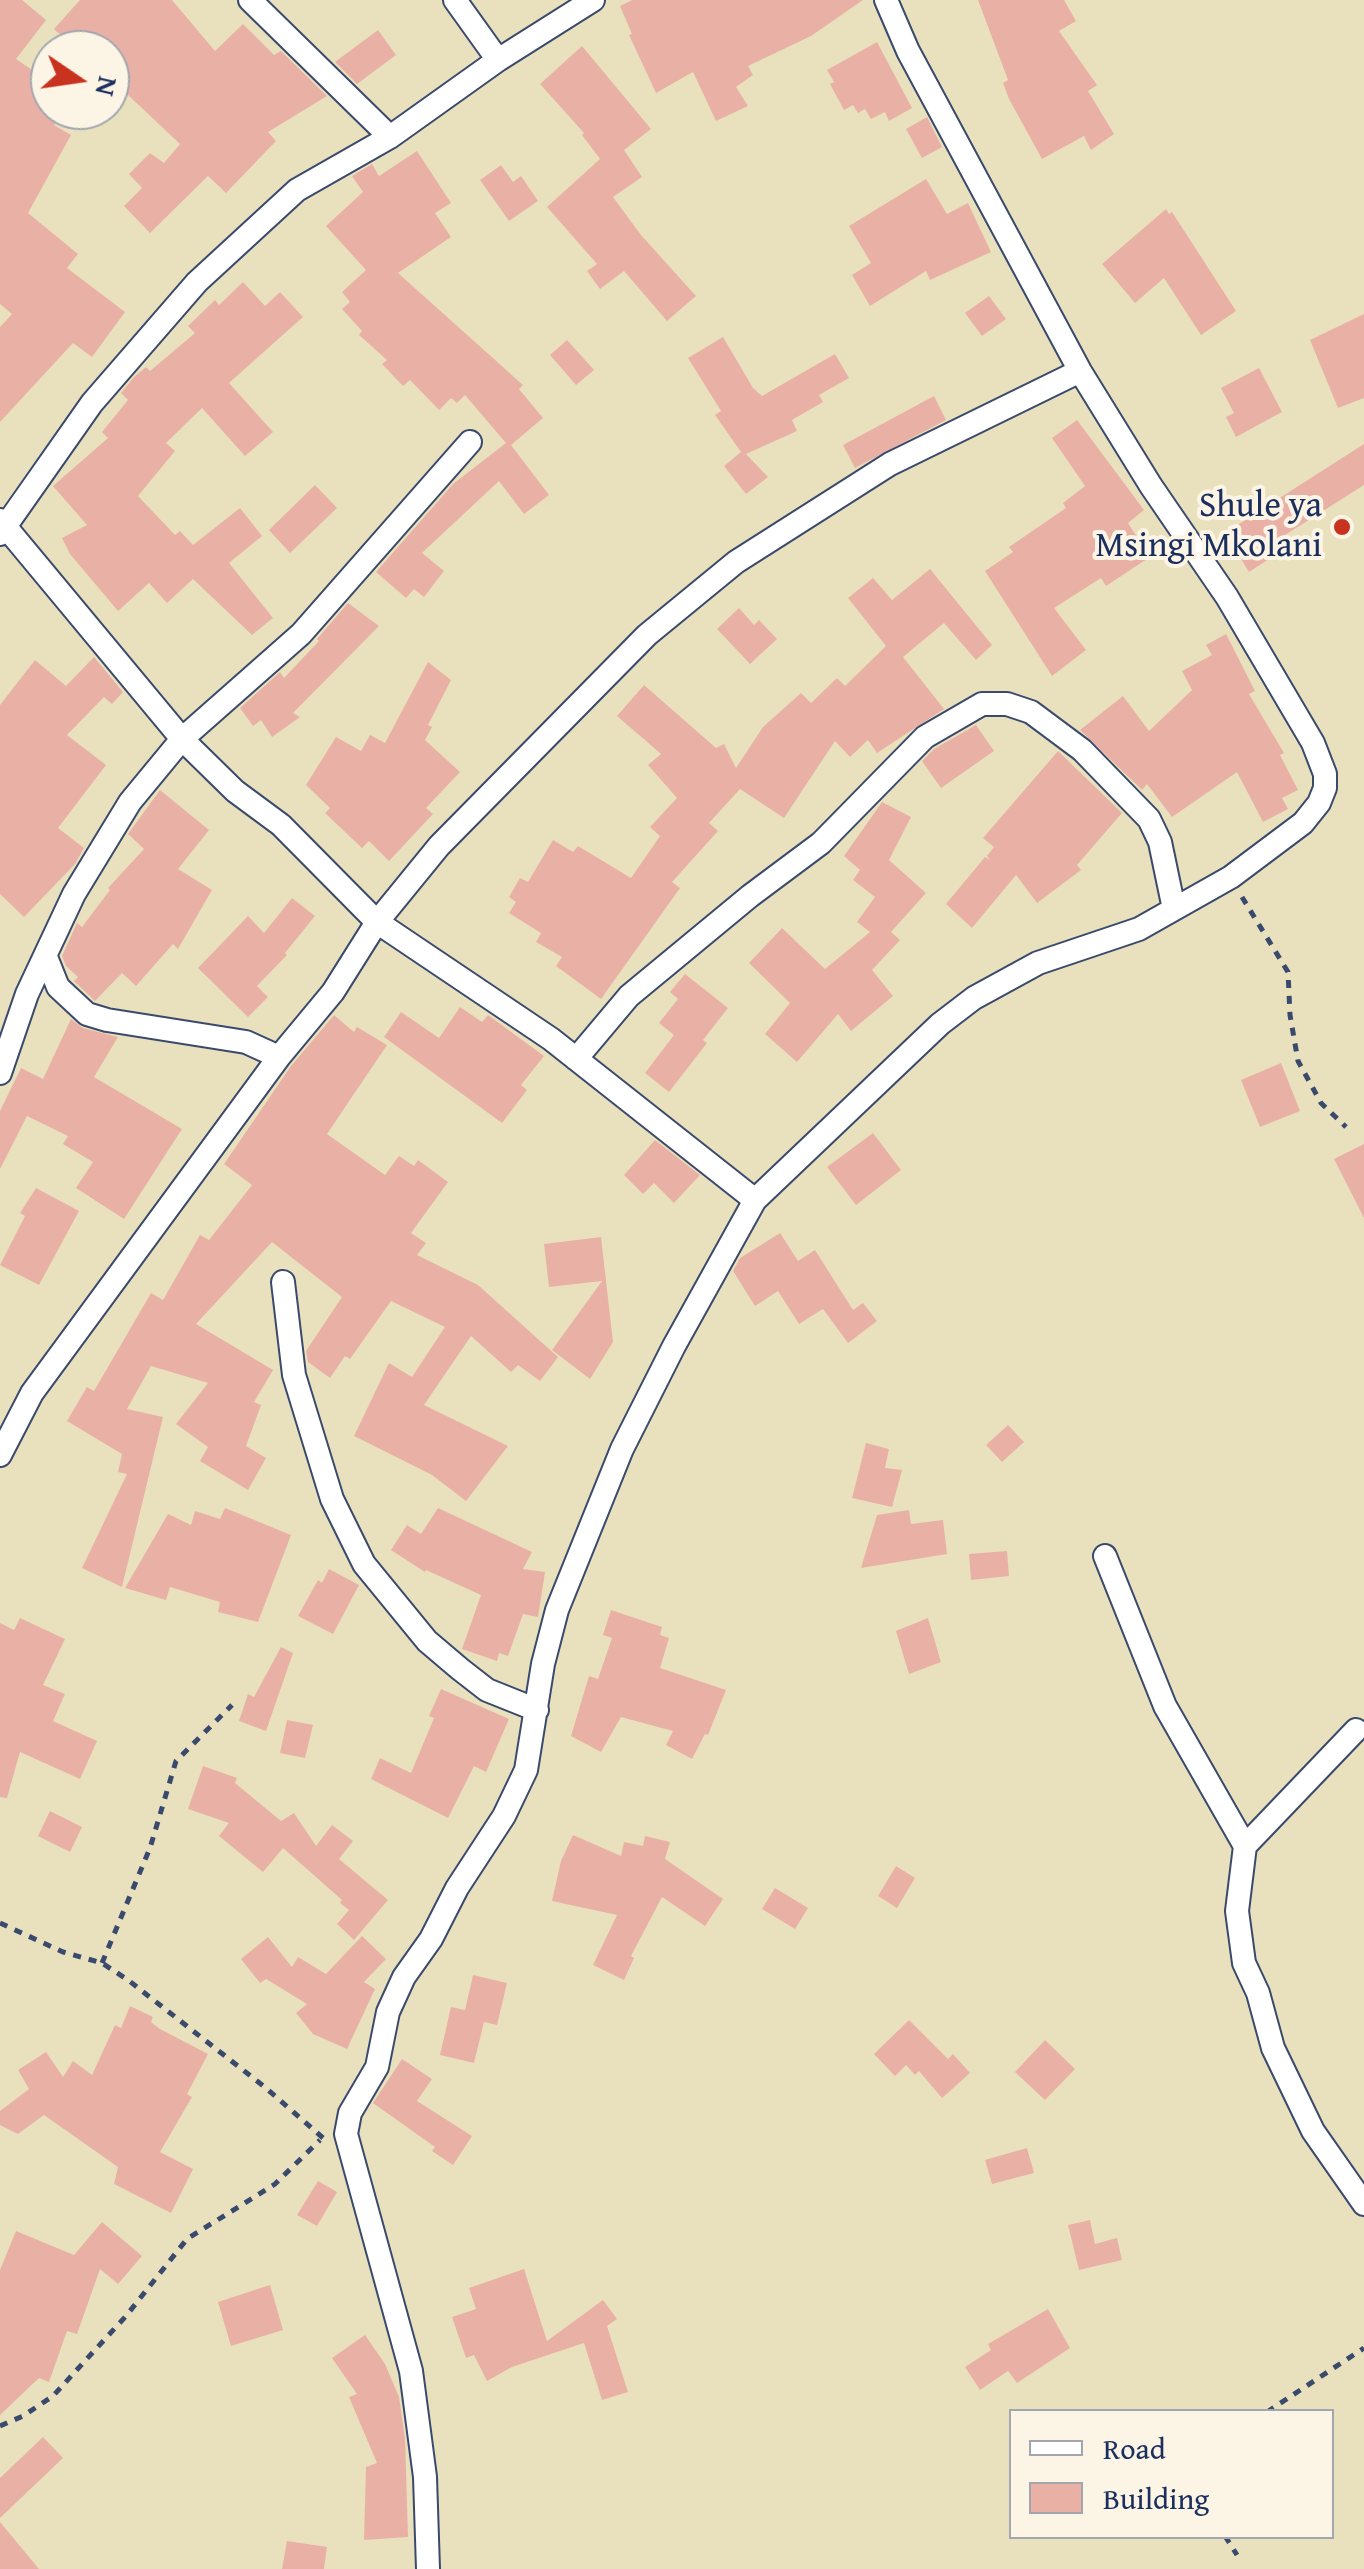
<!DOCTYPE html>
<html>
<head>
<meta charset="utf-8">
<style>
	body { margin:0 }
	#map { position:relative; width:1364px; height:2569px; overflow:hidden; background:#e9e1bd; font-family:"Gentium Book Plus",serif }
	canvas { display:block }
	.legend { position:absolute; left:1009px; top:2409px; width:325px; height:130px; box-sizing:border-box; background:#fcf5e5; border:2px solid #a2a6af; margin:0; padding:12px 18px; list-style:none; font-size:30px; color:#1b2f5e }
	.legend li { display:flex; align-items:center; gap:20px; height:50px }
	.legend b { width:50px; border:2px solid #a2a6af }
	.north { position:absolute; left:30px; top:30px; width:100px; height:100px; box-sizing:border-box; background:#fcf5e5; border:2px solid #a2a6af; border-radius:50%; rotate:103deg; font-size:28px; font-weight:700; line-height:40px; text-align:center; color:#1b2f5e }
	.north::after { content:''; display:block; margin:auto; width:35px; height:45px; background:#c8321e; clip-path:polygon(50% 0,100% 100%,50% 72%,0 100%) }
</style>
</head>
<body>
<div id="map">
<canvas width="1364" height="2569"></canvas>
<ul class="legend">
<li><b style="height:12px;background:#fff"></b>Road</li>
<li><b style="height:28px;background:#e9b1a6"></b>Building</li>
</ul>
<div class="north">N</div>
</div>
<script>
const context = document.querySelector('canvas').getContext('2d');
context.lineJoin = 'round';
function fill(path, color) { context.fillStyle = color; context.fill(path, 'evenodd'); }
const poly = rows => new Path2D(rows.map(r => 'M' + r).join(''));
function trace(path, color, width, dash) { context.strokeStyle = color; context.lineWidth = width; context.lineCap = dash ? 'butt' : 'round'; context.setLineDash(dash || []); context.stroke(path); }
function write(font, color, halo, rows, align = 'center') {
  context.font = font + ' "Gentium Book Plus",serif'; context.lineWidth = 8; context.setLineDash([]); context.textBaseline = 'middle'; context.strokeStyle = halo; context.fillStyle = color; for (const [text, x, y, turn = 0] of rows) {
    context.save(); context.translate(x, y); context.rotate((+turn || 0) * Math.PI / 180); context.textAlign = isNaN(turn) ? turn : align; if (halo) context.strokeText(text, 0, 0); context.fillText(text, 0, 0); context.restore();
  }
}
fill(poly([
	[0,0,22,0,46,20,16,59,50,82,50,110,64,110,54,125,71,135,28,213,78,254,67,268,125,312,92,357,73,343,0,422,0,327,12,314,0,304],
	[80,0,172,0,215,51,243,24,274,55,281,51,327,96,268,132,276,141,226,193,208,176,150,233,124,206,142,188,129,174,150,153,164,163,180,144,110,78,110,43,105,50,77,50,54,29],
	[632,0,863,0,811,36,748,66,753,75,736,87,748,106,716,121,693,72,656,93,629,35,632,34,620,6],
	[978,0,1064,0,1076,21,1059,31,1097,85,1088,91,1114,134,1091,150,1084,136,1042,159,1009,99,1003,83,1008,80],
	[378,30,396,55,357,84,335,62],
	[877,42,912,108,889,121,885,112,871,119,865,109,858,113,853,105,844,110,830,84,834,82,827,70],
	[582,46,651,129,624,150,642,177,613,197,641,235,696,296,667,321,624,271,600,289,587,271,597,264,547,207,600,159,582,135,584,133,540,84],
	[927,117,942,147,922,158,906,129],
	[417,151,451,203,435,213,451,237,398,273,523,385,519,389,543,418,511,445,549,495,524,514,499,481,422,553,444,571,424,597,414,589,406,598,376,572,453,484,506,443,465,395,457,403,451,398,439,410,410,380,403,386,382,364,387,360,359,335,362,331,342,309,350,302,342,292,366,270,326,226,363,192,352,176,372,164,379,176],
	[501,165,513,182,521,176,538,201,509,221,480,180],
	[926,179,947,214,968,203,991,252,930,280,926,271,870,306,852,275,871,263,849,226],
	[1166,209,1169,214,1172,212,1236,311,1201,335,1164,278,1135,303,1102,264],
	[243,282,265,306,280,292,303,317,229,383,273,432,245,456,202,408,166,443,175,451,138,496,175,535,180,531,193,545,240,508,262,536,229,563,273,618,252,635,193,579,167,603,149,583,118,611,70,554,62,538,87,525,53,486,108,438,102,432,128,400,121,393,134,377,146,367,150,371,195,333,188,326,215,300,219,305],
	[989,296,1006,319,982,336,965,313],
	[1364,314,1364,398,1338,408,1310,340],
	[723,337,753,388,762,396,835,354,849,378,819,395,823,402,792,420,797,431,746,454,768,477,746,494,724,466,741,452,715,415,721,411,688,358],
	[567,340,594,370,576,385,550,355],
	[1259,368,1282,412,1236,437,1226,417,1234,413,1221,388],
	[934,396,946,420,855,468,843,445],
	[1077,420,1144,510,1128,523,1150,557,1106,586,1101,578,1054,608,1086,650,1052,676,985,571,1013,552,1009,547,1066,508,1063,503,1085,486,1052,438],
	[1364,444,1364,485,1274,542,1280,552,1249,572,1225,533],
	[315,485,337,508,290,553,269,530],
	[930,569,992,645,976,660,944,623,903,657,944,709,877,753,868,740,850,757,835,741,784,818,740,789,709,823,718,831,672,882,680,888,601,999,556,966,562,957,536,942,541,933,509,913,516,902,509,897,520,878,528,882,553,840,573,852,578,846,631,878,660,836,650,827,677,798,648,765,661,754,617,716,644,685,716,748,724,744,736,768,763,727,801,693,811,703,837,678,845,686,886,646,848,598,873,578,892,600],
	[348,603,379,626,293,713,300,717,272,737,261,720,253,726,240,708,280,672,284,678,319,641,317,639],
	[739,608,754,625,759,620,777,639,750,664,717,629],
	[1226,634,1255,691,1249,694,1284,753,1280,755,1298,790,1282,798,1288,809,1263,822,1237,772,1172,817,1147,784,1142,790,1080,730,1123,696,1149,731,1192,690,1182,671,1212,655,1206,645],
	[94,657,123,692,112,704,104,697,67,735,106,765,58,828,84,848,75,864,24,917,0,894,0,705,35,660,66,686],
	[428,662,451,680,428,725,432,727,425,740,460,772,426,808,433,814,389,861,369,841,362,848,325,813,330,808,306,785,336,737,361,751,370,735,385,743],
	[976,725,994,751,941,788,922,761,934,749],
	[1058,751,1122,813,1077,865,1081,870,1037,903,1016,875,972,928,946,904,985,857,990,860,987,856,994,847,983,838],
	[160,790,209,830,178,869,212,890,178,949,173,944,136,986,122,973,95,1001,74,981,78,977,66,966,62,956,77,923,82,927,110,890,108,888,144,849,128,834],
	[882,802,911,817,889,860,926,893,891,932,900,940,872,970,893,996,851,1031,838,1014,797,1062,765,1034,790,1003,749,963,782,928,825,969,870,932,857,922,875,897,853,880,860,870,844,856],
	[292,898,315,916,285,953,287,955,257,986,268,997,248,1017,198,968,248,916,264,933],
	[685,974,728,1008,703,1040,707,1043,669,1092,645,1073,674,1035,659,1023,678,999,670,992],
	[460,1007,482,1022,488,1015,544,1056,521,1085,527,1090,502,1123,384,1037,401,1012,439,1038],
	[334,1015,354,1032,357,1027,387,1045,327,1134,385,1175,399,1156,414,1166,418,1160,448,1182,411,1233,426,1243,417,1255,478,1285,558,1357,540,1381,518,1365,511,1372,471,1336,424,1405,508,1446,466,1501,432,1475,354,1436,389,1363,412,1377,445,1327,391,1301,350,1359,345,1356,330,1378,308,1362,306,1351,342,1297,272,1242,196,1324,273,1370,254,1402,261,1405,246,1446,266,1458,248,1490,200,1461,208,1447,176,1424,208,1383,151,1366,127,1409,163,1417,122,1587,82,1568,127,1474,118,1472,122,1454,67,1421,87,1387,94,1391,151,1293,163,1300,200,1235,209,1240,252,1185,224,1164,291,1066],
	[71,1019,83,1028,118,1037,94,1077,182,1129,124,1219,76,1188,93,1162,63,1144,68,1136,27,1116,0,1169,0,1111,21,1068,43,1079],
	[1281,1063,1300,1111,1260,1127,1241,1080],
	[873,1133,901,1170,856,1205,827,1167],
	[655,1140,700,1175,674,1203,654,1183,643,1194,624,1175],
	[1364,1144,1364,1218,1334,1159],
	[36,1188,79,1211,39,1285,0,1265,25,1216,20,1213],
	[780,1233,798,1261,815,1250,853,1310,863,1303,877,1321,848,1343,823,1309,799,1324,778,1291,755,1306,733,1271,740,1258],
	[601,1237,613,1342,590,1379,552,1350,602,1281,549,1287,544,1244],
	[1008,1425,1024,1442,1002,1462,986,1445],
	[866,1443,889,1449,885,1468,902,1470,892,1507,852,1498],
	[225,1508,291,1535,258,1622,218,1612,220,1602,170,1587,166,1600,125,1588,168,1514,191,1525,195,1511,220,1519],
	[438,1508,532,1552,523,1569,545,1572,538,1617,523,1614,508,1656,499,1653,497,1661,462,1649,481,1595,426,1570,425,1572,391,1550,407,1525,421,1534],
	[909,1510,911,1524,943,1520,947,1554,861,1568,877,1515],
	[1007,1551,1009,1576,971,1580,969,1554],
	[329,1569,359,1585,333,1634,298,1616,318,1580,322,1583],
	[611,1610,662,1627,660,1635,669,1638,660,1668,726,1690,708,1735,705,1734,692,1759,666,1745,673,1731,621,1717,601,1752,571,1736,589,1676,598,1679,612,1638,603,1635],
	[20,1618,65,1639,43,1685,65,1694,53,1721,97,1741,80,1779,20,1752,7,1798,0,1797,0,1623,14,1630],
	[928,1618,941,1662,909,1674,896,1631],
	[281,1647,293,1653,266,1731,239,1721,248,1694,254,1697],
	[441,1689,509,1719,486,1772,474,1766,448,1818,371,1779,380,1758,411,1773,434,1718,429,1716],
	[287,1720,313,1725,305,1758,280,1753],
	[203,1766,237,1778,235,1783,281,1821,294,1813,316,1846,332,1825,353,1841,339,1859,388,1900,354,1940,337,1924,349,1910,340,1903,342,1900,283,1848,263,1872,219,1836,229,1823,188,1809],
	[50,1811,82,1827,70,1852,38,1836],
	[573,1835,621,1856,624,1842,643,1846,645,1836,670,1842,665,1859,723,1899,705,1926,662,1897,631,1956,634,1958,624,1980,593,1965,617,1915,552,1901,561,1861],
	[896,1866,915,1878,897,1908,878,1896],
	[775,1888,808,1908,795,1929,762,1909],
	[362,1936,386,1959,364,1982,375,1989,347,2049,313,2034,296,2013,307,2004,266,1979,260,1983,241,1959,268,1937,292,1967,298,1957,326,1974],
	[473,1975,507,1983,497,2025,484,2022,474,2063,440,2055,451,2007,465,2010],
	[130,2006,153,2017,151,2022,160,2029,208,2054,187,2094,192,2097,160,2152,193,2169,171,2213,114,2184,118,2167,44,2115,18,2134,0,2125,0,2111,29,2089,18,2070,46,2052,63,2077,73,2061,92,2075,115,2025,121,2028],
	[909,2020,948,2059,953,2054,970,2073,942,2098,919,2071,915,2075,906,2065,895,2076,874,2054],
	[1045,2040,1075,2069,1045,2100,1015,2072],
	[402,2059,432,2079,417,2101,472,2136,453,2165,432,2151,435,2147,373,2103],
	[1027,2148,1034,2173,992,2184,985,2160],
	[318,2181,337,2192,317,2226,297,2215],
	[1090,2220,1095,2244,1117,2238,1122,2260,1079,2270,1068,2225],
	[102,2222,142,2256,118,2284,100,2269,77,2334,67,2331,49,2382,39,2378,0,2415,0,2270,16,2231,74,2255],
	[524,2269,547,2341,603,2300,617,2319,607,2326,628,2392,602,2400,584,2343,512,2367,487,2381,474,2355,466,2358,452,2317,476,2309,469,2288],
	[270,2285,283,2330,231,2346,218,2302],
	[1048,2309,1070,2348,1017,2383,1008,2371,980,2390,965,2367,991,2350,988,2344],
	[365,2335,385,2364,399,2397,405,2438,408,2537,364,2540,366,2467,377,2463,349,2397,357,2394,332,2358],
	[43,2437,63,2458,0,2518,0,2478],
	[0,2522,39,2569,0,2569],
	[287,2541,327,2547,324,2569,282,2569]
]), '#e9b1a6');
const minor = poly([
	[250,0,390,137],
	[455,0,498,60],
	[0,520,182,739,235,791,281,825,377,922,551,1039,755,1200],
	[0,534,92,403,197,282,297,190,390,137,498,60,593,0],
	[46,957,58,987,87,1014,107,1020,246,1042,279,1057],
	[576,1059,629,996,750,896,821,843,925,737,982,704,1007,704,1031,712,1082,750,1149,819,1160,842,1174,909],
	[0,1073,27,994,74,894,130,802,182,739,301,634,470,442],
	[283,1282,294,1375,332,1499,364,1564,427,1641,460,1669,487,1690,537,1710],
	[0,1455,32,1393,279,1057,333,992,377,922,439,846,647,635,736,562,890,464,1080,371],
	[1105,1556,1165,1706,1245,1846],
	[1356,1730,1245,1846,1237,1911,1244,1963,1258,1993,1273,2048,1313,2131,1364,2204],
	[428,2569,425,2477,411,2371,346,2134,350,2113,377,2067,388,2012,404,1977,431,1939,457,1888,504,1816,526,1770,543,1664,557,1610,622,1449,674,1346,755,1200,940,1024,974,998,1038,963,1139,929,1231,877,1303,823,1319,803,1325,788,1325,774,1313,743,1227,597,1151,486,1080,371,908,51,886,0]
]);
trace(minor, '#3a4a6c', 26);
trace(poly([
	[1242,897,1288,972,1290,1015,1298,1061,1321,1103,1346,1127],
	[0,1923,63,1952,102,1963,128,1980,266,2088,323,2138],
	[102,1963,150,1848,176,1761,232,1705],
	[1267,2412,1364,2348],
	[0,2426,23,2416,53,2396,126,2316,187,2239,275,2184,320,2140],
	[1225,2536,1237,2555]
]), '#3a4a6c', 5, [8, 8]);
trace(minor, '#fff', 22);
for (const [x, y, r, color] of [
	[1342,527,10,"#c8321e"]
]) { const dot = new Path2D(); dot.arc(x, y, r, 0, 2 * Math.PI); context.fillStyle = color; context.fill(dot); trace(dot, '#fcf5e5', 4); }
write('35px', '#1b2f5e', '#fcf5e5', [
	["Shule ya",1322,507],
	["Msingi Mkolani",1322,547]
], 'right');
</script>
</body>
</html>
